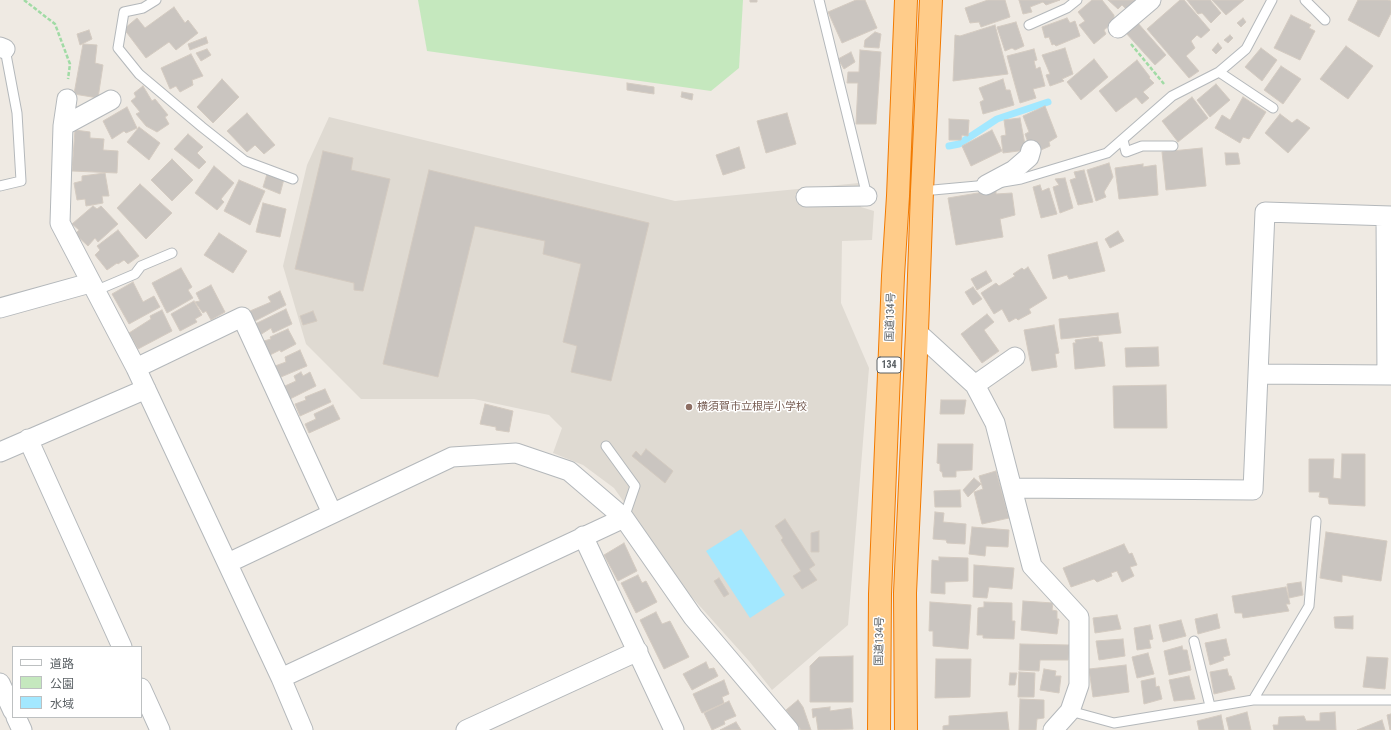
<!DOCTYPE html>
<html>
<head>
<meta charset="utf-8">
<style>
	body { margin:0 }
	#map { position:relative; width:1391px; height:730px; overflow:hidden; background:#efeae3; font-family:"Roboto Condensed","Noto Sans JP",sans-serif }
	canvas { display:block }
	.legend { position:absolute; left:12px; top:646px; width:130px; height:72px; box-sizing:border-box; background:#fff; border:1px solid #bdc0c1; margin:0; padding:5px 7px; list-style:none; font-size:12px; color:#5b6165 }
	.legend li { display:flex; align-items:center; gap:8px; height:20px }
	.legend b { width:20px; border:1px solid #bdc0c1 }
</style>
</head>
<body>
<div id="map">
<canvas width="1391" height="730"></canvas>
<ul class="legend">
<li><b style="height:5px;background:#fff"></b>道路</li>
<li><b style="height:11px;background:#c5e8be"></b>公園</li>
<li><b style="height:11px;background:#a3e8ff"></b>水域</li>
</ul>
</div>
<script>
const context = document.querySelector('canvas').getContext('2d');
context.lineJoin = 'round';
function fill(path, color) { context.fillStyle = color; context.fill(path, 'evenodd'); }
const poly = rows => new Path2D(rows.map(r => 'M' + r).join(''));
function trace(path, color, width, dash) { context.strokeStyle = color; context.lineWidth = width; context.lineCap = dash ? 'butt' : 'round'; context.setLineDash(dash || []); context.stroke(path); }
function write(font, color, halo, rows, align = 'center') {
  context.font = font + ' "Roboto Condensed","Noto Sans JP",sans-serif'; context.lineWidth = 3; context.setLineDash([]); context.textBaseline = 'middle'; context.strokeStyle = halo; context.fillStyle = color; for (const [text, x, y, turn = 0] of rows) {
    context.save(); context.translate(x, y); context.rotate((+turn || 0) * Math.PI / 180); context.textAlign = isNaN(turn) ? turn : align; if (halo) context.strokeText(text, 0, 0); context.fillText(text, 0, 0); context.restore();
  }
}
fill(poly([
	[329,117,675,201,859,183,861,207,874,211,872,240,842,241,841,303,869,368,848,625,772,690,749,661,689,594,614,488,583,465,553,453,562,428,549,415,474,399,361,399,306,344,283,266,307,165]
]), '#dfdad2');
fill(poly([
	[418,0,743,0,739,68,711,91,427,51]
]), '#c5e8be');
fill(poly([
	[741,529,785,595,750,618,706,551]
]), '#a3e8ff');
trace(poly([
	[949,146,959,144,997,119,1048,102]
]), '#a3e8ff', 7);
const building = poly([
	[750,0,757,0,757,2,750,2,750,0],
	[856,0,865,0,877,28,842,43,828,12,856,0],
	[988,0,1005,0,1010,17,981,27,979,22,970,23,965,8,988,0],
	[1019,0,1060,0,1046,5,1043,2,1030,7,1032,12,1023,14,1019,0],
	[1092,0,1102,0,1114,15,1114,18,1116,20,1104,30,1106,34,1094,44,1079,25,1085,21,1078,12,1092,0],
	[1108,0,1136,0,1126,9,1122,5,1118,9,1108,0],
	[1180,0,1184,0,1210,30,1201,38,1197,35,1191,41,1195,48,1186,56,1199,71,1189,78,1147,29,1180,0],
	[1187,0,1210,0,1221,13,1211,23,1202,13,1198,14,1187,0],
	[1212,0,1244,0,1226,15,1212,0],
	[1358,0,1388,0,1391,1,1391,13,1379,37,1348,20,1358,0],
	[174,7,185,23,188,20,198,33,176,50,169,42,146,58,124,29,137,18,145,28,174,7],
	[1291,15,1311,25,1309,28,1315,31,1300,60,1274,48,1291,15],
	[1067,18,1070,23,1075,21,1080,36,1056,46,1054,44,1052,45,1049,37,1045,38,1042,27,1067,18],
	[1243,18,1246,22,1241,27,1237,23,1243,18],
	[1016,22,1024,46,1015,50,1012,48,1005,51,997,27,1016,22],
	[1137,22,1166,55,1155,65,1125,32,1137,22],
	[995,25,1008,74,953,81,955,35,960,36,995,25],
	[89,30,92,39,80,45,77,34,89,30],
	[875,32,881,34,879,48,864,47,865,40,875,32],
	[1230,35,1233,38,1228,43,1224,40,1230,35],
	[206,37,208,43,190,50,188,44,206,37],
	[1218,43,1222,48,1216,54,1212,50,1218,43],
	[83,44,97,45,95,63,103,65,98,98,74,94,83,44],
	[1346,46,1373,66,1348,99,1320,79,1346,46],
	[1065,48,1073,74,1062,79,1064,81,1050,86,1046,75,1050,74,1042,55,1065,48],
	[1261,48,1277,60,1262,81,1245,67,1261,48],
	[207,49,211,55,201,61,196,53,207,49],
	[1034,49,1037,60,1034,61,1036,69,1040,67,1045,86,1033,89,1036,98,1020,103,1007,56,1034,49],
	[860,50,881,52,876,124,856,124,858,83,847,83,848,72,859,72,860,50],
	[851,52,855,62,844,69,838,59,851,52],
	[191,54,203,76,192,80,193,85,180,92,176,86,170,89,161,68,191,54],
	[1094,59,1108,77,1081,100,1067,82,1094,59],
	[1137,60,1150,77,1149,78,1154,83,1143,92,1149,98,1142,104,1136,97,1116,112,1099,91,1137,60],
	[1281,66,1301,79,1283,104,1264,90,1281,66],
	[222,79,239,97,213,123,197,107,222,79],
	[1003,79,1006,90,1010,90,1014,105,983,114,980,102,984,100,979,88,1003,79],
	[627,83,654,87,654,94,627,90,627,83],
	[1216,84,1230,100,1210,117,1197,100,1216,84],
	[143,86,152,101,155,99,168,115,165,117,169,124,157,132,146,126,136,114,140,112,131,101,136,97,134,93,143,86],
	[682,92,693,94,692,100,681,97,682,92],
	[1192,97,1208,118,1178,142,1162,121,1192,97],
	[1243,97,1266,112,1249,139,1243,137,1240,143,1215,128,1222,115,1230,120,1243,97],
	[1045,106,1057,137,1049,142,1050,146,1032,154,1025,134,1029,132,1023,116,1045,106],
	[127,107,137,128,126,133,124,131,112,139,103,121,127,107],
	[247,113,275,145,264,154,255,145,247,152,227,131,247,113],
	[787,113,796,144,766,153,757,121,787,113],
	[1280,114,1292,123,1297,119,1310,128,1288,153,1265,133,1280,114],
	[1020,118,1026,150,1003,153,1001,136,1006,135,1004,120,1020,118],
	[949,119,969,120,968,136,962,135,961,140,949,140,949,119],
	[139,127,160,143,149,160,127,142,139,127],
	[75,130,90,132,90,138,104,139,103,150,118,151,117,173,72,171,75,130],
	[992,130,1002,151,971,166,962,146,992,130],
	[188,134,203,147,197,153,206,162,199,169,174,149,188,134],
	[739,147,745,168,723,175,716,155,739,147],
	[1202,148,1206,186,1166,190,1162,152,1202,148],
	[323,151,353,158,351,170,390,179,363,291,354,290,354,283,295,269,323,151],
	[1225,153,1238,153,1240,164,1226,165,1225,153],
	[172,159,193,180,172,201,151,180,172,159],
	[1109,163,1113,177,1104,192,1106,197,1096,201,1087,170,1109,163],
	[1143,164,1143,167,1156,165,1158,195,1119,199,1115,168,1143,164],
	[214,166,234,183,221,199,224,202,217,210,195,193,214,166],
	[429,170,649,223,611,381,571,372,577,346,563,342,581,264,543,254,545,241,475,226,438,377,383,364,429,170],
	[1084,170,1093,202,1078,205,1070,180,1076,178,1074,172,1084,170],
	[105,173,109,196,102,196,103,203,86,206,85,199,77,200,74,183,82,181,82,176,105,173],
	[267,174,284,179,280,194,263,187,267,174],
	[1065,178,1073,208,1060,213,1053,187,1059,185,1055,179,1065,178],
	[239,180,265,191,250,225,224,211,239,180],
	[140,184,172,213,146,239,117,208,140,184],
	[1040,185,1042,191,1049,188,1057,214,1041,218,1033,187,1040,185],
	[996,190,996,194,1012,193,1015,215,1000,219,1003,237,956,245,948,198,996,190],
	[263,203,286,209,280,237,256,232,263,203],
	[93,206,97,209,101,206,118,224,98,242,95,238,88,246,75,234,79,230,72,224,93,206],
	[118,230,139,256,128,264,124,260,118,264,117,263,107,270,95,255,100,250,97,246,118,230],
	[1118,231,1124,241,1110,248,1105,239,1118,231],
	[219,233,247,251,233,273,204,255,219,233],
	[1097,242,1105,271,1069,279,1067,275,1053,279,1048,255,1097,242],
	[1028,267,1047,298,1029,309,1031,313,1018,320,1016,318,1009,322,1002,309,994,314,981,293,996,283,999,286,1015,276,1013,274,1022,268,1024,270,1028,267],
	[181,268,192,287,188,290,193,298,167,313,152,283,181,268],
	[986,271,992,281,977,290,971,279,986,271],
	[133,282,143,302,154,296,160,307,129,324,112,294,133,282],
	[211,285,225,312,211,320,206,311,203,313,195,302,200,301,196,293,211,285],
	[973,287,982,299,973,305,965,292,973,287],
	[280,291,286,305,255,321,250,311,271,302,268,297,280,291],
	[194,301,202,315,195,319,197,322,180,331,171,314,194,301],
	[286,309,292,324,273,333,271,328,260,335,255,324,286,309],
	[162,310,172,331,138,349,129,333,151,319,150,316,162,310],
	[313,311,317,321,303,325,300,316,313,311],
	[1118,313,1121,333,1061,339,1059,319,1118,313],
	[987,314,994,322,984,330,999,351,982,363,961,334,987,314],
	[1054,325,1059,353,1055,354,1057,367,1032,371,1024,330,1054,325],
	[288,329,296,344,281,352,280,350,270,355,264,341,271,339,270,337,288,329],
	[1098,337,1099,342,1102,342,1105,366,1075,369,1073,343,1076,343,1075,340,1098,337],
	[1158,347,1159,366,1126,367,1125,348,1158,347],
	[300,350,307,366,281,377,275,366,286,362,285,357,300,350],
	[301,372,303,376,310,372,316,386,290,399,285,386,296,381,294,376,301,372],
	[1166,385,1167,428,1114,428,1113,386,1166,385],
	[325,389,331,402,300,416,295,404,306,400,305,397,325,389],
	[941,400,966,400,964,414,940,414,941,400],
	[485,404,513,411,509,432,496,430,496,427,480,424,485,404],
	[333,405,340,419,309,433,305,424,316,419,314,414,333,405],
	[938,444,973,444,972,470,956,471,956,477,943,477,942,472,940,471,940,464,937,463,938,444],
	[646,449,673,471,665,483,632,456,636,451,641,456,646,449],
	[1342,454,1365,454,1365,506,1329,504,1328,498,1319,497,1320,492,1309,492,1309,459,1334,459,1333,478,1341,479,1342,454],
	[996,471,1009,518,982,524,974,492,983,489,979,476,996,471],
	[974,478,981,484,968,497,963,490,974,478],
	[960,490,961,507,935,507,934,491,960,490],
	[935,512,944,513,943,522,966,524,965,544,947,543,946,540,933,539,935,512],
	[785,519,815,565,809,569,817,580,802,589,793,576,801,571,781,540,783,538,775,526,785,519],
	[972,527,1009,530,1008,547,986,546,985,556,969,554,972,527],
	[819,531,819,552,811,552,811,533,819,531],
	[1326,532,1387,541,1381,581,1342,575,1342,582,1320,578,1326,532],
	[624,543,637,571,618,581,604,555,624,543],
	[1124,544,1129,554,1132,553,1137,565,1130,567,1134,576,1122,582,1117,571,1111,573,1112,576,1097,582,1094,579,1071,587,1063,568,1124,544],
	[939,557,968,558,968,581,945,582,945,594,931,593,932,560,939,561,939,557],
	[974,565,1014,568,1012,589,989,587,987,598,973,597,974,565],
	[638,575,642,583,646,581,657,602,636,613,621,583,638,575],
	[719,578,729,594,724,597,714,581,719,578],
	[1301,582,1303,595,1289,598,1287,584,1301,582],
	[1286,587,1290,604,1286,604,1289,611,1243,618,1242,613,1235,613,1232,596,1286,587],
	[1023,601,1053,603,1052,610,1057,611,1057,619,1059,619,1057,634,1021,630,1023,601],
	[930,602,971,605,968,649,933,646,933,631,929,631,930,602],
	[984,602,1012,603,1012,621,1015,621,1014,639,983,638,983,635,977,635,978,608,984,607,984,602],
	[656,612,662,624,670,621,689,657,664,669,640,620,656,612],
	[1217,614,1220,628,1198,634,1195,619,1217,614],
	[1117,615,1121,629,1095,633,1093,618,1117,615],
	[1353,616,1353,629,1335,628,1334,617,1353,616],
	[1181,620,1186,636,1163,642,1159,625,1181,620],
	[1150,625,1153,639,1149,640,1151,648,1137,650,1134,628,1150,625],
	[1123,639,1125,656,1099,660,1096,641,1123,639],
	[1226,639,1230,655,1223,657,1224,660,1210,665,1205,643,1226,639],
	[1020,644,1069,645,1068,660,1040,660,1039,671,1019,670,1020,644],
	[1182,646,1183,650,1187,650,1191,670,1169,675,1164,651,1182,646],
	[1148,653,1154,674,1137,678,1132,657,1148,653],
	[853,656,853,702,810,702,810,666,819,657,853,656],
	[1367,657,1388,658,1385,689,1363,687,1367,657],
	[936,659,971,659,970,697,935,698,936,659],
	[706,662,709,669,714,668,718,676,692,690,683,674,706,662],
	[1126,665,1129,692,1093,697,1089,669,1126,665],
	[1044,669,1056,671,1055,676,1061,676,1059,693,1040,690,1044,669],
	[1227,669,1229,676,1231,676,1235,689,1214,694,1210,672,1227,669],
	[1019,672,1035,673,1034,697,1018,697,1019,672],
	[1010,673,1017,673,1015,685,1009,685,1010,673],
	[1189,676,1195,699,1174,701,1169,680,1189,676],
	[1155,678,1156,687,1159,686,1162,699,1144,704,1141,681,1155,678],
	[724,680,729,694,722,697,724,703,702,713,693,694,724,680],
	[1020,699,1044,700,1044,718,1037,719,1036,730,1019,730,1020,699],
	[798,700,803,707,811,730,801,730,786,710,798,700],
	[729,701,736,716,724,721,725,724,712,730,704,713,729,701],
	[830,707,830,711,851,708,853,729,818,730,816,716,813,718,812,709,830,707],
	[1007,712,1009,730,943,730,943,726,949,725,949,716,1007,712],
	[1247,712,1251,730,1229,730,1226,718,1247,712],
	[1335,712,1336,730,1274,730,1273,725,1278,725,1279,717,1304,716,1306,721,1320,721,1320,713,1335,712],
	[1391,714,1391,730,1390,730,1387,715,1391,714],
	[1221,715,1224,730,1199,730,1197,721,1221,715],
	[1382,720,1385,730,1357,730,1382,720],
	[736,722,741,730,720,730,736,722]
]);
fill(building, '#cac5c0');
trace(building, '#d4cbc1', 1);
const lane = poly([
	[156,0,143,8,124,12,118,48,139,74,202,127,245,161,293,179],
	[819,0,867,196],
	[1305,0,1325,20],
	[1029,25,1067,8,1077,0],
	[1219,72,1273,108],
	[1123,140,1126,152,1142,146,1173,146],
	[1003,182,1021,179,1107,153,1172,96,1219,72,1246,49,1272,0],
	[0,186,21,181,17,113,5,49],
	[922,191,988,185],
	[95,291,135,274,141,266,172,253],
	[606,446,635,486,624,518],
	[1194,641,1210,706],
	[1253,700,1309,606,1316,521],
	[1070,711,1114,723,1253,700,1391,700]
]);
const street = poly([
	[1118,28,1151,0],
	[0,47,5,49],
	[67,99,63,126,60,223,136,368],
	[63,126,111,100],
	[986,185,1014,170,1029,157,1031,150],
	[806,197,867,196],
	[1386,216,1387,375],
	[0,308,90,283],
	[917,332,975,385,995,423,1032,566,1079,617,1079,685,1070,711,1053,730],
	[1258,374,1391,375],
	[975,385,1015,357],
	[28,439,122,647],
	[0,452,146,389],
	[1012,488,1253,490,1265,212,1391,216],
	[583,536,674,730],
	[228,563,452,457,516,453,569,471,624,518,693,617,789,730],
	[281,678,624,518],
	[0,683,13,711],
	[141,688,160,730],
	[16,717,22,730],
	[303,730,281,678,136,368,242,317,332,513],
	[466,730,638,651]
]);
const highway = poly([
	[879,730,880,594,893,276,898,196,906,0],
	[906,730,905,593,917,332,922,191,931,0]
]);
trace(lane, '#b4b8bb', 11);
trace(street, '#b4b8bb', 21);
trace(highway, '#f27a00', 24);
trace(poly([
	[24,0,55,24,70,64,68,79],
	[1131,44,1164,84]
]), '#a0dba5', 2.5, [4, 2]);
trace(lane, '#fff', 9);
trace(street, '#fff', 19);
trace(highway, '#ffcc8a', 22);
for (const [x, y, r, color] of [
	[689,407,4,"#8d6e63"]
]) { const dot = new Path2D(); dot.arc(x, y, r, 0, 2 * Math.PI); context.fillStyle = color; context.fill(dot); trace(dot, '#fff', 1.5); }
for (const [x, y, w] of [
	[889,365,24]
]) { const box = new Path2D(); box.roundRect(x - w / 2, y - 8, w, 16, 3); context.fillStyle = '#fff'; context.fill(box); trace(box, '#5b6165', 1); }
write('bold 10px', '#5b6165', null, [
	["134",889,365]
]);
write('11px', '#5b6165', '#fff', [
	["国道134号",891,317,-88],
	["国道134号",880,641,-89]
]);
write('11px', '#785e54', '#fff', [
	["横須賀市立根岸小学校",697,407]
], 'left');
</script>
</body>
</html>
